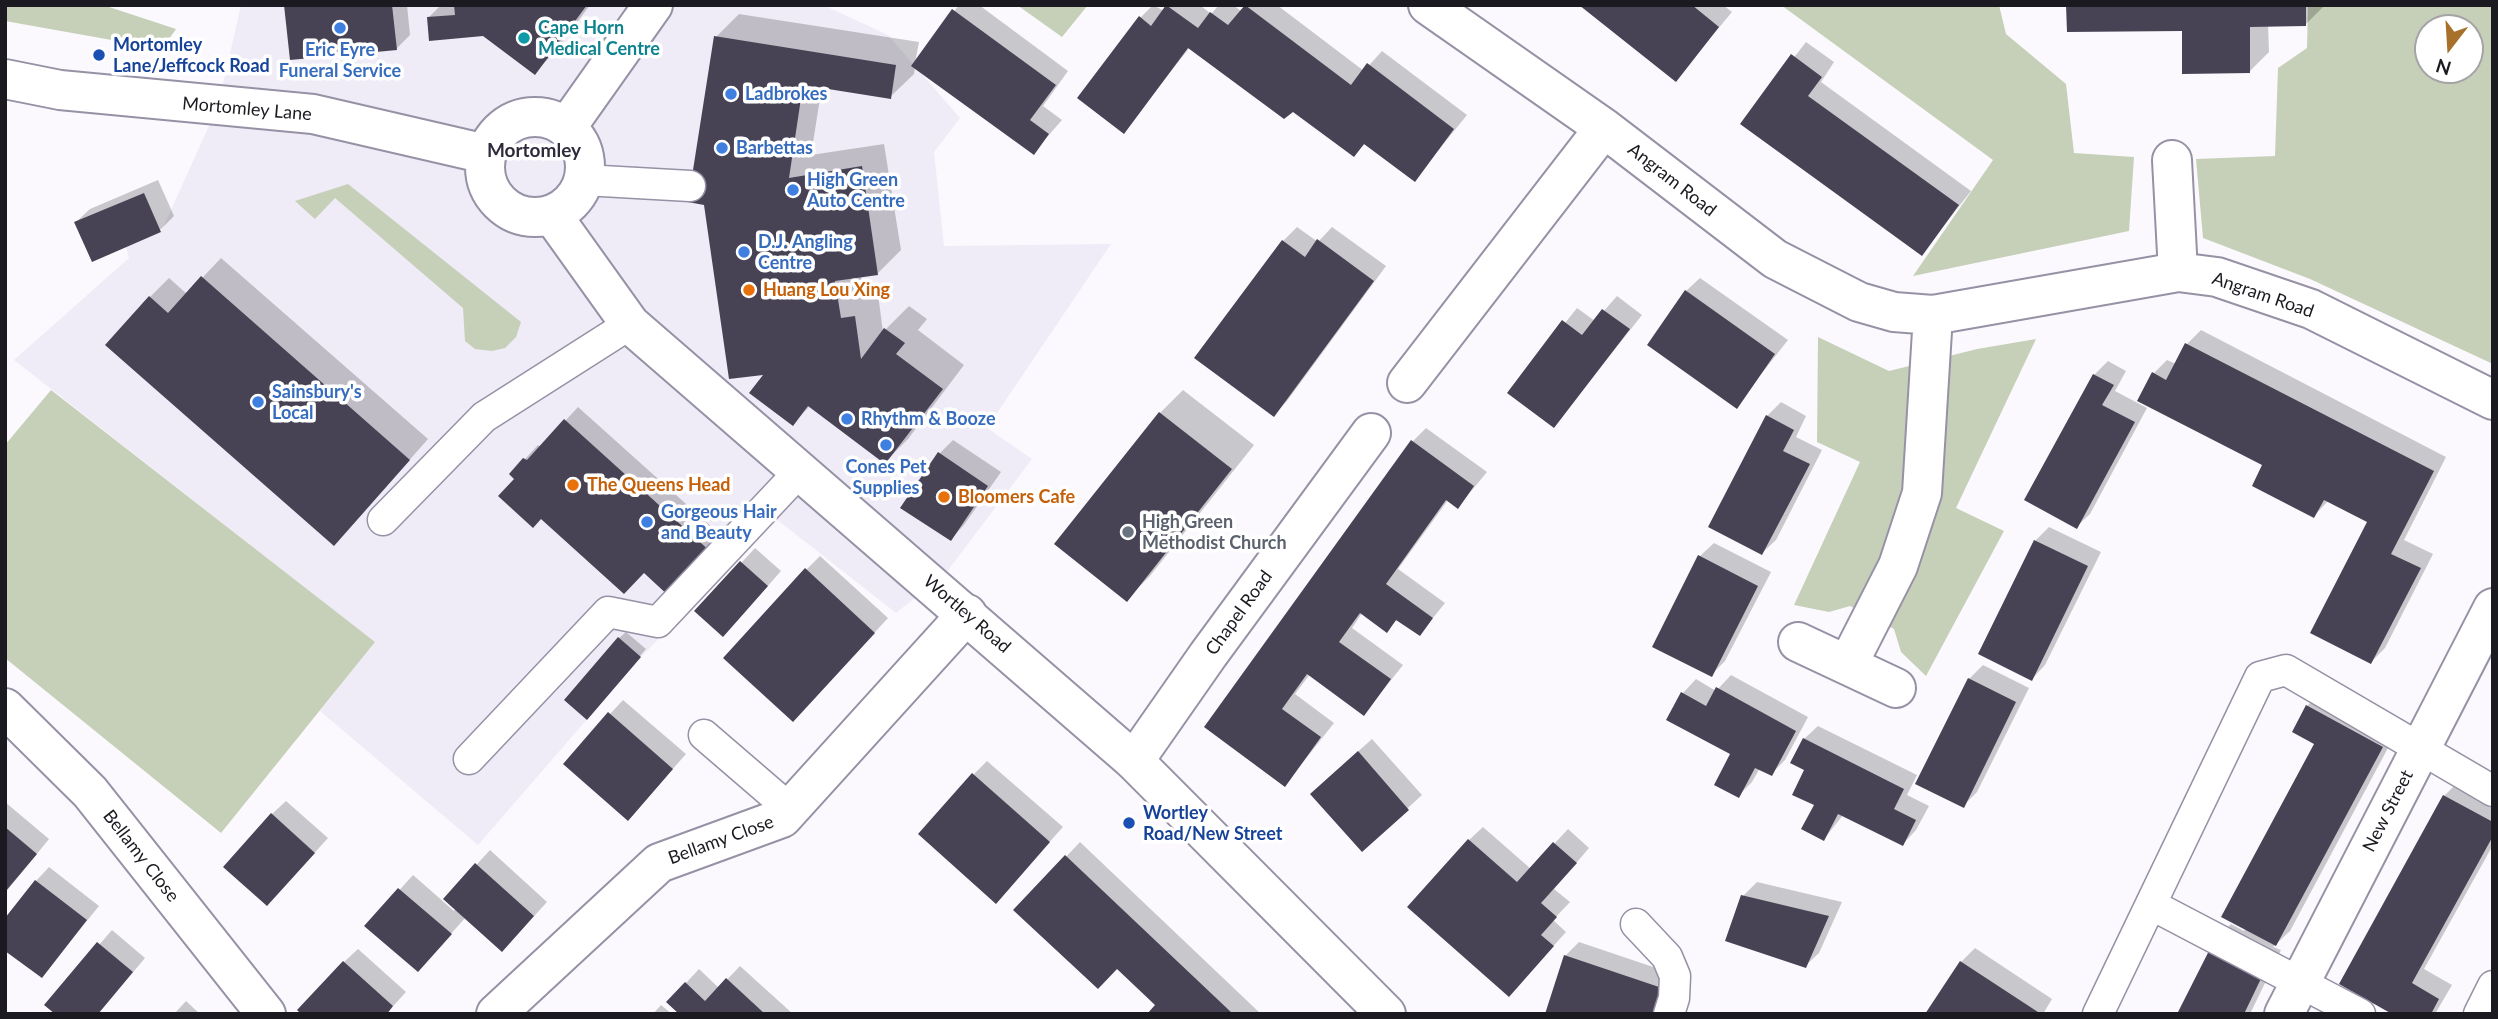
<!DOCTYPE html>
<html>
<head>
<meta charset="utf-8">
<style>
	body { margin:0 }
	#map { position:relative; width:2498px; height:1019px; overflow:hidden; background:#fbf9fe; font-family:Lato,sans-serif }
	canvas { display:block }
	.frame { position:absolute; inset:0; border:7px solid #1c1a21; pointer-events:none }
	.north { position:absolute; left:2414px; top:14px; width:70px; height:70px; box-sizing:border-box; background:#fff; border:2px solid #a4a3a6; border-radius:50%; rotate:197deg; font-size:19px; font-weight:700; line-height:28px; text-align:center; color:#1c1a21 }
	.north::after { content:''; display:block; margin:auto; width:24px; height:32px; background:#a7712b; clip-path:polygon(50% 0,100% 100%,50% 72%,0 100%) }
</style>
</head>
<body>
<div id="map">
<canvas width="2498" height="1019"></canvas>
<div class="frame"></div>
<div class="north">N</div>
</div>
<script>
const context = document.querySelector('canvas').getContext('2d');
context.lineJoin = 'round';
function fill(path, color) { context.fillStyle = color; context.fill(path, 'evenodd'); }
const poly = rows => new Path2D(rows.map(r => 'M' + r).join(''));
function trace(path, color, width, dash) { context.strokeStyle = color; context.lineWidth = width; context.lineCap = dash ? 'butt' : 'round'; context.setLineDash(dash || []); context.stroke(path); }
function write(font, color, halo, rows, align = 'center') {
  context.font = font + ' Lato,sans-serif'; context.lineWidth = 7; context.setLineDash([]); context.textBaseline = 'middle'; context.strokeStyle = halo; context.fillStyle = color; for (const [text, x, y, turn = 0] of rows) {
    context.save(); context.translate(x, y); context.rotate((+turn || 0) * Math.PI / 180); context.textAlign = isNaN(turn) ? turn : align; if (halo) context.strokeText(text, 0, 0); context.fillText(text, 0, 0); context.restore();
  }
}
fill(poly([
	[241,5,823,5,888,35,960,118,934,152,944,246,1111,244,987,428,1032,459,946,573,896,613,775,518,641,657,478,845,320,711,374,642,14,360,129,258,126,247,161,232,218,106]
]), '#efecf7');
fill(poly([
	[5,5,103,5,176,29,162,49,5,21],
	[1017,5,1088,5,1062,37],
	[1781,5,1999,5,2006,34,2066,84,2074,153,2134,157,2129,231,1913,276,1993,160],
	[2308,5,2493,5,2493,364,2310,279,2203,238,2196,159,2275,156,2278,68,2307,48],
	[2470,28,2470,70,2428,70,2428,28],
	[348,184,521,322,516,337,505,348,492,351,475,349,465,341,463,308,335,198,315,219,295,201],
	[1818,337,1889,371,1977,349,2036,339,1956,508,2004,531,1926,676,1901,652,1894,629,1850,606,1829,612,1794,605,1860,462,1817,442],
	[51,390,375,642,221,833,5,658,5,445]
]), '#c6d0b8');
fill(poly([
	[286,5,407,5,410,35,396,49],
	[441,5,590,5,554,53,535,72,484,34,429,17],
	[959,5,979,5,1068,71,1043,106,1062,120,1034,152,915,66,914,74,890,97,822,86,811,155,884,144,901,250,878,273,861,276,864,296,878,294,883,332,909,306,927,319,918,330,964,365,908,439,885,462,810,406,793,423,767,372,716,37,739,14,919,42,915,63],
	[1153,5,1164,11,1168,5,1200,5,1211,14,1219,5,1233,5,1241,11,1246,5,1277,5,1364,71,1382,51,1467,115,1415,179,1366,143,1353,155,1293,110,1190,47,1124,131,1141,17],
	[1582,5,1723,5,1732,12,1676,79],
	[2068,5,2325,5,2305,25,2268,25,2269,52,2249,72,2183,29],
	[1806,42,1834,62,1821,82,1971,191,1922,253,1743,123],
	[158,180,174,216,160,230,76,222,90,209],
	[1297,227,1318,242,1332,227,1386,266,1287,401,1273,415,1283,241],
	[221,258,428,439,353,524,150,297,169,278,187,294],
	[1700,278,1788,340,1736,406,1686,291],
	[1617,296,1642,315,1554,426,1510,392,1577,308,1595,321],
	[2201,330,2446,457,2404,540,2433,554,2385,648,2371,662,2369,521,2329,500,2314,516,2264,464,2153,374,2167,360,2176,364,2187,344],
	[2108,361,2126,371,2115,391,2147,408,2090,514,2076,527,2094,375],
	[1183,390,1254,445,1150,576,1127,599,1160,413],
	[1781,402,1806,416,1796,437,1822,450,1776,540,1762,553,1767,416],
	[578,407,724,538,684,582,645,571,517,478,525,459,538,445,541,447],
	[1426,428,1487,472,1458,507,1448,500,1398,569,1445,603,1420,634,1398,619,1387,630,1362,613,1352,628,1403,665,1364,714,1310,674,1295,694,1334,723,1285,785,1206,726,1412,442],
	[953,440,1001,472,964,525,951,539,939,454],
	[2049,527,2101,552,2045,665,2032,679,1980,653,2035,541],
	[1714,543,1771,572,1725,661,1711,675,1700,556],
	[755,548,781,571,737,621,697,611],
	[820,556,888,618,807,706,806,570],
	[626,632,646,649,593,711,619,638],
	[1983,665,2029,688,1977,792,1963,806,1969,679],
	[1731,675,1808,717,1785,760,1771,774,1760,768,1752,782,1738,796,1733,754,1668,719,1683,693,1696,679,1716,691],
	[2321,692,2396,733,2290,931,2273,947,2281,950,2250,1014,2179,1014,2217,938,2231,924,2244,931,2246,928,2317,743,2307,706],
	[623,700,686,754,641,805,610,714],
	[1818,726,1917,775,1907,795,1929,806,1916,830,1903,844,1843,815,1824,839,1807,770,1804,739],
	[1372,739,1422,795,1362,850,1326,780],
	[987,761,1063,827,1009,887,974,774],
	[2458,782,2493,801,2493,845,2424,969,2452,985,2435,1014,2396,1014,2444,796],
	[286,801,328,838,281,890,272,814],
	[5,802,49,839,5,893],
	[1483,827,1531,869,1568,829,1589,848,1554,889,1570,902,1553,920,1566,932,1522,981,1469,840],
	[1080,842,1261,1014,1150,1014,1158,1005,1117,966,1016,910],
	[490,850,547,902,516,936,466,917,431,956,367,926,413,875,454,911,456,908,446,898],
	[49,867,99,906,42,976,36,881],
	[1757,882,1842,902,1819,953,1805,966,1743,896],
	[112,930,145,958,98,1014,58,1014,47,1005],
	[1579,942,1674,974,1661,1014,1546,1014,1565,956],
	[1975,948,2052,999,2043,1014,1928,1013,1961,962],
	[358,949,406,992,386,1014,344,962],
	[740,966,793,1014,681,1014,686,983,699,969,719,988],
	[186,1001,200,1014,174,1014],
	[661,1005,672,1014,653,1014]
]), '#0003');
fill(poly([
	[284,5,392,5,397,50,290,60],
	[454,5,587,5,535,75,483,36,429,41,427,17,455,15],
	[1166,5,1198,28,1210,12,1228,25,1245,5,1351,85,1367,63,1454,129,1415,182,1364,144,1354,157,1293,112,1284,119,1188,48,1124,134,1077,98,1139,16,1151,26],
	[1579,5,1692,5,1719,27,1676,82],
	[2066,5,2306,5,2306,26,2250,27,2250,73,2182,74,2182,31,2067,32],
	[952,9,1056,85,1030,120,1049,134,1034,155,911,66],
	[714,36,896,65,891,99,803,85,789,178,862,166,878,275,835,281,841,318,855,316,861,359,884,328,905,343,896,354,943,389,885,464,808,406,793,426,749,393,763,375,729,379,704,205,688,202],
	[1791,54,1822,77,1808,96,1959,205,1922,256,1740,124],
	[144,193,161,232,92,262,74,222],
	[1317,239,1374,281,1274,417,1194,358,1282,240,1305,257],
	[201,276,410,460,334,546,105,345,149,296,168,313],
	[1685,290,1775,354,1737,409,1647,345],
	[1602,309,1630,329,1554,428,1507,393,1562,320,1582,335],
	[2185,343,2434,471,2391,554,2421,568,2371,664,2310,633,2367,522,2324,500,2314,518,2252,486,2262,465,2137,401,2152,372,2166,380],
	[2093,374,2114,385,2102,405,2135,422,2077,529,2024,500],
	[1159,412,1232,469,1127,602,1054,544],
	[1766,415,1794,430,1783,451,1810,464,1762,555,1708,527],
	[564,419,712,553,671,598,644,573,624,594,541,519,533,528,498,496,514,479,509,474,523,458,527,460],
	[1411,440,1474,486,1458,509,1446,500,1386,584,1433,618,1420,636,1396,620,1387,633,1360,613,1339,642,1391,679,1364,716,1307,674,1282,709,1321,737,1285,787,1204,727],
	[938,452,988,486,951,541,900,508],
	[2034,540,2088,566,2032,681,1978,654],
	[1698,555,1758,586,1712,677,1652,647],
	[740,561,768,586,723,637,694,611],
	[805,568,875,633,793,722,723,658],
	[618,637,641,657,587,720,564,700],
	[1968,678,2016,702,1964,808,1915,784],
	[1716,687,1796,731,1772,776,1755,768,1739,798,1714,785,1730,754,1666,720,1681,692,1706,706],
	[2306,705,2383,747,2276,946,2221,917,2314,744,2292,732],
	[608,712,673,769,628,821,563,764],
	[1803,738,1904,789,1894,809,1916,820,1903,846,1838,814,1824,841,1801,829,1814,805,1792,795,1804,770,1790,763],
	[1358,751,1409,810,1362,852,1310,794],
	[972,773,1050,842,996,904,918,834],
	[2443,795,2493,822,2493,836,2412,983,2439,999,2431,1014,2392,1014,2339,984],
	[271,813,315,853,267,906,223,867],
	[5,827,37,854,5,892],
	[1468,839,1517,882,1553,842,1577,863,1541,903,1557,917,1541,935,1554,946,1509,997,1407,907],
	[1065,855,1233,1014,1147,1014,1155,1005,1117,969,1098,989,1013,910],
	[475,863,534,916,502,952,443,899],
	[35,880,87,920,42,978,5,951,5,918],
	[398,888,452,934,418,972,364,926],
	[1741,895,1829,916,1806,968,1725,941],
	[2216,937,2268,964,2244,1014,2177,1014],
	[97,942,133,972,98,1014,55,1014,44,1005],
	[1564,955,1662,988,1653,1014,1545,1014],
	[343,961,393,1006,387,1014,301,1014,297,1010],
	[1960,961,2041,1014,1925,1014],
	[726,978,765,1014,679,1014,666,1002,685,982,705,1001]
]), '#474354');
const lane = poly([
	[584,180,690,186],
	[383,520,484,417,630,324],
	[704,735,790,809],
	[469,759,608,612,658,622,800,471],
	[2152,905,2360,1014],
	[1636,924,1667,957,1675,976,1674,998,1669,1014],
	[2098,1014,2260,677,2286,670,2493,791],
	[2479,1014,2493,986]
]);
const street = poly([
	[1428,5,1604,128,1775,259,1859,302,1894,312,1933,315,2178,272,2217,277,2311,309,2493,400],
	[566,128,653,5],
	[2172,160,2178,272],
	[1407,383,1604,128],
	[1798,642,1896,688],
	[1848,664,1898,566,1922,493,1933,315],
	[5,708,90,792,266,1014],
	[1134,761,1208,655,1371,433],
	[496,1014,659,863,782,818,967,614],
	[2284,1014,2493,608]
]);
const secondary = poly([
	[5,79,60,90,313,114,486,154],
	'485 167a50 50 0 1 1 100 0a50 50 0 1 1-100 0Z',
	[552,215,630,324,1134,761,1386,1014]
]);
trace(lane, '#9691a5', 33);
trace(street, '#9691a5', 42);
trace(secondary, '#9691a5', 42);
trace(lane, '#fff', 30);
trace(street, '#fff', 38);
trace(secondary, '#fff', 38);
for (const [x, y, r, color] of [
	[340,28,7,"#3f7fe0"],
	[524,38,7,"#0f9aa8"],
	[99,55,7,"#1a4fb4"],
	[731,94,7,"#3f7fe0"],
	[722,148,7,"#3f7fe0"],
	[793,190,7,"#3f7fe0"],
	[744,252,7,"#3f7fe0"],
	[749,290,7,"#e8710a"],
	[258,402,7,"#3f7fe0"],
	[847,419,7,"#3f7fe0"],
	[886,445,7,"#3f7fe0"],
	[573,485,7,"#e8710a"],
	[944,497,7,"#e8710a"],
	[647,522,7,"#3f7fe0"],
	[1128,532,7,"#6b7280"],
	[1129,823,7,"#1a4fb4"]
]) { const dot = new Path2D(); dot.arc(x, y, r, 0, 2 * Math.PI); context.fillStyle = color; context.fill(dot); trace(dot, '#fff', 2.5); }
write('bold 18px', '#0d838f', '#fff', [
	["Cape Horn",538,28],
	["Medical Centre",538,49]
], 'left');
write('bold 18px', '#164399', '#fff', [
	["Mortomley",113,45],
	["Lane/Jeffcock Road",113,66],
	["Wortley",1143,813],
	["Road/New Street",1143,834]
], 'left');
write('bold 18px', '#366cbe', '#fff', [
	["Eric Eyre",340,50,"center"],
	["Funeral Service",340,71,"center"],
	["Ladbrokes",745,94],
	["Barbettas",736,148],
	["High Green",807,180],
	["Auto Centre",807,201],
	["D.J. Angling",758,242],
	["Centre",758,263],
	["Sainsbury's",272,392],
	["Local",272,413],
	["Rhythm & Booze",861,419],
	["Cones Pet",886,467,"center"],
	["Supplies",886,488,"center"],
	["Gorgeous Hair",661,512],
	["and Beauty",661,533]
], 'left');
write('18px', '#1c1a21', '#fff', [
	["Mortomley Lane",247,109,5],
	["Angram Road",1672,180,38],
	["Angram Road",2263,295,19],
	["Chapel Road",1239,613,-54],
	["Wortley Road",967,614,41],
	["New Street",2388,811,-63],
	["Bellamy Close",721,840,-20],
	["Bellamy Close",141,856,52]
]);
write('bold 18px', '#c56008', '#fff', [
	["Huang Lou Xing",763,290],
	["The Queens Head",587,485],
	["Bloomers Cafe",958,497]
], 'left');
write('bold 18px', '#5b616d', '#fff', [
	["High Green",1142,522],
	["Methodist Church",1142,543]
], 'left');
write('bold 19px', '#302b3b', '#fff', [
	["Mortomley",534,151]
]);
</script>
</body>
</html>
